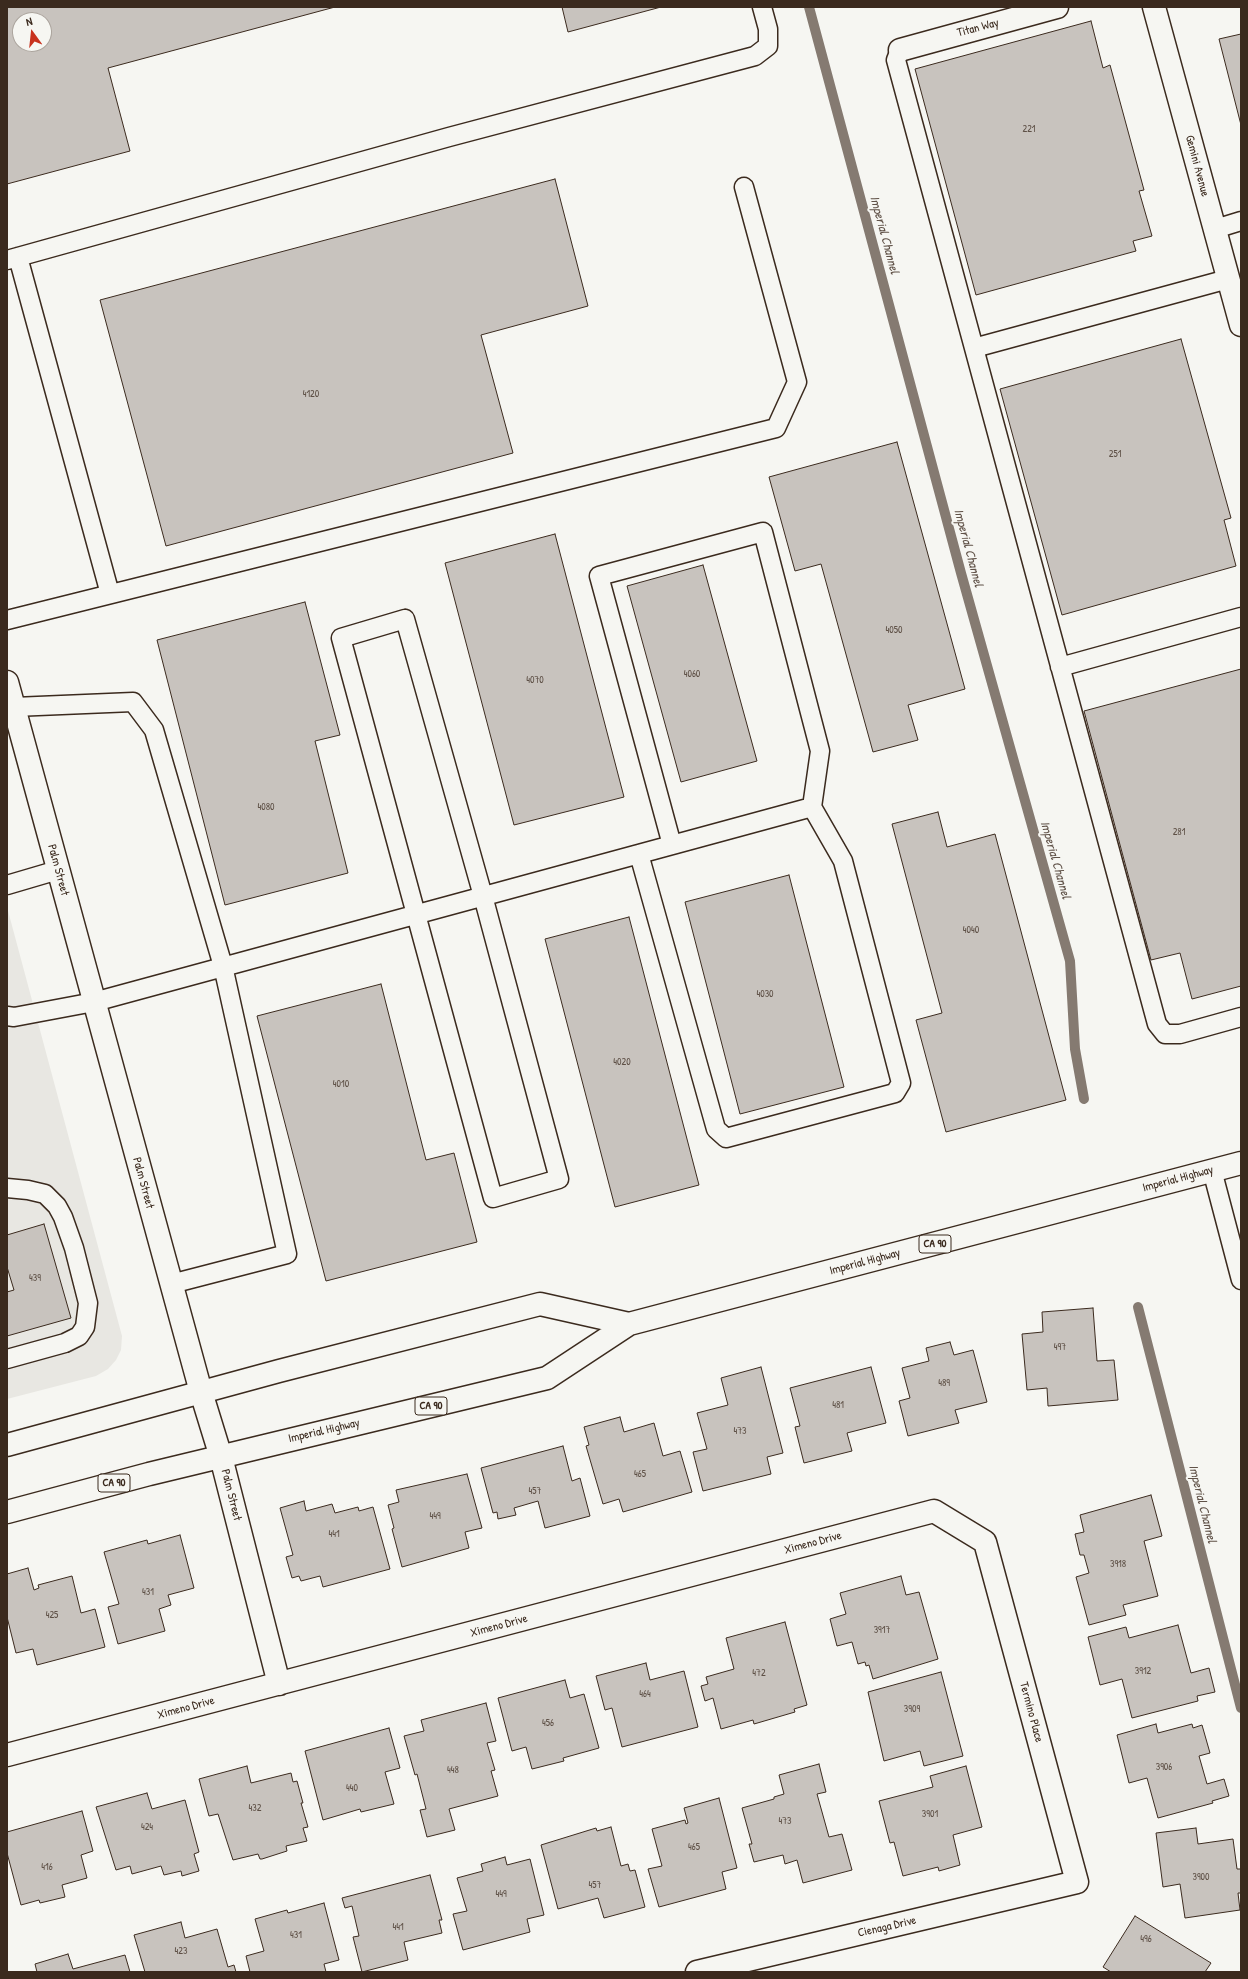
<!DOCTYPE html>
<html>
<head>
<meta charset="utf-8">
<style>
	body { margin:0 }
	#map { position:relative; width:1248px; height:1979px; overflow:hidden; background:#f6f6f2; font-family:"Patrick Hand",sans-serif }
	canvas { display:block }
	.frame { position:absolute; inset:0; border:8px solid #3b2a1e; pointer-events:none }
	.north { position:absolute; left:12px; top:12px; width:40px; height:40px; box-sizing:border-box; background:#f6f6f2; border:1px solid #aba49d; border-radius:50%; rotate:345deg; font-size:11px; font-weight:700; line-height:16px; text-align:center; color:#3b2a1e }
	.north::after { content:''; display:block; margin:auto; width:14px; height:18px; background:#c8321e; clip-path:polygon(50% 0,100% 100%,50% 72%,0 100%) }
</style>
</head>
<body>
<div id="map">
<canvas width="1248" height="1979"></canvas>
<div class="frame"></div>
<div class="north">N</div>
</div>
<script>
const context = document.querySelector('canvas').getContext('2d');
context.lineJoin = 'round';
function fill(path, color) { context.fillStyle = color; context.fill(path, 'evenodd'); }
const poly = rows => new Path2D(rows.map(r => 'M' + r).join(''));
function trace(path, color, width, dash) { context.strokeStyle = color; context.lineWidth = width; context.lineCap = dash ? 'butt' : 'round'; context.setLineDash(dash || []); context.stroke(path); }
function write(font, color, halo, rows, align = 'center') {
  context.font = font + ' "Patrick Hand",sans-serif'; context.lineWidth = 4; context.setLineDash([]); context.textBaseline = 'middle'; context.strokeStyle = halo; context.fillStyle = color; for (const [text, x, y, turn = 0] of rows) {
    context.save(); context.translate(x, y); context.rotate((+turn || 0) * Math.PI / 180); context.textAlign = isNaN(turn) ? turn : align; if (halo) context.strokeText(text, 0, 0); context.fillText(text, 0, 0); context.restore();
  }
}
fill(poly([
	[7,907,122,1336,121,1350,116,1360,108,1369,96,1376,7,1399]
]), '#e8e7e2');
trace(poly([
	[809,7,961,573,1070,961,1075,1049,1084,1099],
	[1138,1307,1241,1708]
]), '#857a71', 10);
const building = poly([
	[7,7,335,7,108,68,130,151,7,184,7,7],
	[20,20,44,20,44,44,20,44,20,20],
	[562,7,661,7,568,32,562,7],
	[1091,21,1103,68,1110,65,1144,190,1139,191,1152,236,1133,241,1136,251,976,295,915,69,1091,21],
	[1241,34,1241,125,1219,39,1241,34],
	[555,179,588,306,481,335,513,453,166,546,100,300,555,179],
	[1181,339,1231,518,1224,520,1236,566,1062,615,1000,389,1181,339],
	[897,442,965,689,908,705,918,740,873,752,821,564,795,571,769,477,897,442],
	[555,534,624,797,514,825,445,563,555,534],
	[703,565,757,761,681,782,627,586,703,565],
	[305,602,340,735,315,741,348,873,225,905,157,640,305,602],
	[1241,669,1241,986,1192,999,1180,953,1151,960,1084,711,1241,669],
	[938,812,947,847,995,834,1066,1100,946,1132,916,1020,942,1013,892,824,938,812],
	[789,875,844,1087,740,1114,685,902,789,875],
	[629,917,699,1185,615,1207,545,939,629,917],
	[381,984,426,1160,454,1153,477,1242,326,1281,257,1016,381,984],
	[44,1224,71,1318,7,1336,7,1292,14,1290,7,1267,7,1235,44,1224],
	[1093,1308,1097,1361,1114,1360,1118,1400,1048,1406,1047,1388,1027,1390,1022,1334,1043,1332,1042,1312,1093,1308],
	[950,1342,954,1355,973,1350,987,1402,955,1410,959,1423,908,1436,899,1401,910,1398,902,1368,929,1361,926,1348,950,1342],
	[761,1367,783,1453,767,1457,771,1474,703,1491,693,1452,707,1449,697,1413,728,1405,721,1378,761,1367],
	[871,1367,886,1423,847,1433,852,1451,804,1463,795,1427,800,1426,790,1388,871,1367],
	[620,1417,624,1432,654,1423,663,1456,680,1451,692,1492,623,1512,619,1499,603,1504,586,1446,589,1445,584,1427,620,1417],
	[563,1446,572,1481,580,1478,590,1516,545,1528,538,1501,514,1508,516,1515,498,1519,497,1512,493,1513,481,1468,563,1446],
	[467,1474,482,1528,465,1532,469,1548,402,1567,392,1529,394,1528,388,1505,399,1502,396,1490,467,1474],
	[1151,1495,1162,1536,1144,1541,1158,1596,1123,1605,1126,1615,1089,1625,1076,1577,1089,1573,1084,1555,1080,1555,1075,1534,1084,1532,1080,1515,1151,1495],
	[304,1501,306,1511,332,1504,335,1513,358,1507,359,1511,373,1507,390,1569,323,1587,320,1576,301,1581,299,1576,292,1578,286,1557,293,1555,280,1508,304,1501],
	[180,1535,194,1588,168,1595,171,1605,159,1609,165,1631,118,1644,108,1607,119,1604,104,1552,147,1540,148,1544,180,1535],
	[28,1568,34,1590,39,1588,38,1585,72,1576,81,1613,95,1609,105,1647,37,1665,33,1649,16,1653,7,1617,7,1574,28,1568],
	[901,1576,906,1595,919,1592,938,1659,873,1679,869,1665,866,1666,865,1662,858,1664,852,1642,837,1646,830,1619,846,1614,840,1593,901,1576],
	[785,1622,807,1705,794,1709,795,1712,754,1724,753,1720,721,1729,713,1698,705,1701,701,1686,708,1684,706,1677,734,1669,726,1638,785,1622],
	[1178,1625,1191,1673,1209,1668,1215,1692,1197,1696,1198,1701,1132,1718,1122,1679,1100,1685,1088,1637,1126,1627,1129,1638,1178,1625],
	[646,1663,650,1680,684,1671,698,1727,622,1747,612,1708,605,1710,596,1676,646,1663],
	[941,1672,963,1756,924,1766,920,1751,884,1761,868,1692,941,1672],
	[565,1680,570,1698,584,1694,599,1748,563,1758,564,1761,532,1769,526,1747,512,1751,498,1698,565,1680],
	[486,1703,496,1741,487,1743,495,1770,491,1771,498,1796,449,1809,455,1830,427,1837,420,1810,426,1809,417,1774,415,1775,404,1736,424,1731,421,1720,486,1703],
	[1156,1724,1158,1733,1192,1724,1193,1728,1202,1725,1210,1753,1199,1756,1207,1784,1224,1779,1229,1796,1212,1801,1213,1803,1158,1818,1147,1778,1129,1783,1117,1735,1156,1724],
	[389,1728,400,1768,385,1772,394,1804,361,1812,360,1809,323,1820,305,1751,389,1728],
	[819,1764,826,1792,817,1794,829,1837,842,1834,852,1870,803,1883,797,1860,785,1864,783,1855,754,1862,749,1844,752,1844,742,1808,774,1799,774,1797,784,1794,779,1775,819,1764],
	[247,1766,251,1783,291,1773,293,1782,297,1781,303,1803,301,1803,308,1827,303,1828,307,1841,286,1846,287,1851,262,1859,260,1859,258,1854,233,1860,218,1814,209,1816,199,1779,247,1766],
	[966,1766,982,1827,953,1835,960,1865,939,1871,938,1867,903,1876,894,1842,890,1843,879,1801,933,1787,930,1776,966,1766],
	[147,1793,152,1809,185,1800,199,1852,194,1854,199,1871,182,1876,181,1871,164,1875,161,1866,132,1874,130,1866,116,1870,96,1807,147,1793],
	[719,1798,737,1868,722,1872,726,1889,659,1907,648,1869,662,1866,652,1829,685,1820,686,1824,688,1823,684,1808,719,1798],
	[82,1811,93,1851,81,1855,87,1878,62,1885,65,1897,40,1903,39,1900,21,1905,7,1853,7,1832,82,1811],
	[611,1827,621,1866,628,1864,630,1871,635,1870,645,1907,604,1918,598,1898,558,1909,541,1845,596,1828,597,1831,611,1827],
	[1196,1828,1198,1844,1233,1839,1237,1869,1241,1869,1241,1893,1238,1893,1240,1910,1185,1918,1180,1884,1163,1887,1156,1833,1196,1828],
	[505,1857,507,1865,530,1859,544,1915,527,1919,530,1932,463,1950,453,1914,467,1911,457,1878,483,1871,481,1864,505,1857],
	[430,1875,442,1920,439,1920,442,1933,404,1942,408,1960,362,1972,353,1937,359,1936,352,1906,345,1908,342,1898,430,1875],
	[324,1903,339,1960,324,1964,326,1972,250,1972,246,1956,264,1951,255,1919,287,1910,288,1913,324,1903],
	[1135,1916,1211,1963,1205,1972,1111,1972,1103,1967,1135,1916],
	[181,1922,185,1938,217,1929,228,1967,234,1965,236,1972,145,1972,134,1935,181,1922],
	[68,1954,73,1969,125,1955,130,1972,37,1972,35,1964,68,1954]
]);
fill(building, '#c8c3be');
trace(building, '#3b2a1e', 1);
const service = poly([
	[900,50,896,60,1157,1024,1165,1034,1180,1034,1241,1017],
	[1215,229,1241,221],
	[18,257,110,594],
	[7,260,449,137,755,56,768,46,768,29,762,7],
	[974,348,1228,279],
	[405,619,483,896,559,1179,493,1198,341,638,405,619],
	[7,620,776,428,797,382,744,187],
	[1060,667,1241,617],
	[14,707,133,702,154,730,223,966,287,1254,171,1284],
	[639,854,716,1129,726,1138,895,1093,901,1083,843,861,812,807,820,751,763,532,599,576,672,845],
	[7,885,58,870],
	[7,1016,14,1017,94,1002,812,807],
	[1212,1170,1241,1280],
	[7,1359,65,1343,79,1336,85,1327,88,1303,74,1248,63,1217,57,1206,45,1194,28,1190,7,1188]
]);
const minor = poly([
	[1154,7,1241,325],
	[900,50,1057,7],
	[221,1457,279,1684],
	[7,1755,934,1511,985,1542,1077,1882,697,1972]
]);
const tertiary = poly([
	[7,682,201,1392,221,1457]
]);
const primary = poly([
	[7,1445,279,1371,540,1304,629,1324],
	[7,1512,149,1474,547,1378,629,1324,1241,1163]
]);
trace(service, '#3b2a1e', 21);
trace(minor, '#3b2a1e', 25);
trace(tertiary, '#3b2a1e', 25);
trace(primary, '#3b2a1e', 25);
trace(service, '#f6f6f2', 18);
trace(minor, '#f6f6f2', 22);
trace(tertiary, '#f6f6f2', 22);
trace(primary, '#f6f6f2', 22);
write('10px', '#5e5046', null, [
	["221",1029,129],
	["4120",311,394],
	["251",1115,454],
	["4050",894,630],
	["4060",692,674],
	["4070",535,680],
	["4080",266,807],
	["281",1179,832],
	["4040",971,930],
	["4030",765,994],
	["4020",622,1062],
	["4010",341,1084],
	["439",35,1278],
	["497",1060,1347],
	["489",944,1383],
	["481",838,1405],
	["473",740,1431],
	["465",640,1474],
	["457",535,1491],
	["449",435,1516],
	["441",334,1534],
	["3918",1118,1564],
	["431",148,1592],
	["425",52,1615],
	["3917",882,1630],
	["3912",1143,1671],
	["472",759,1673],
	["464",645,1694],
	["3909",912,1709],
	["456",548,1723],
	["3906",1164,1767],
	["448",453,1770],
	["440",352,1788],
	["432",255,1808],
	["3901",930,1814],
	["473",785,1821],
	["424",147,1827],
	["465",694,1847],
	["416",47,1867],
	["3900",1201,1877],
	["457",595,1885],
	["449",501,1894],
	["441",398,1927],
	["431",296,1935],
	["496",1146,1939],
	["423",181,1951]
]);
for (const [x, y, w] of [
	[935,1244,32],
	[431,1406,32],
	[114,1483,32]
]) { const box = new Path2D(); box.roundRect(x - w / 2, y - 9, w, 18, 3); context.fillStyle = '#f6f6f2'; context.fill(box); trace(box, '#3b2a1e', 1); }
write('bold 11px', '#3b2a1e', null, [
	["CA 90",935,1244],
	["CA 90",431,1406],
	["CA 90",114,1483]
]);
write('12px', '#3b2a1e', '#f6f6f2', [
	["Titan Way",978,28,-15],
	["Gemini Avenue",1197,166,75],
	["Palm Street",58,870,75],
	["Imperial Highway",1178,1179,-15],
	["Palm Street",143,1183,75],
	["Imperial Highway",865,1262,-15],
	["Imperial Highway",324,1431,-13],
	["Palm Street",231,1495,76],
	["Ximeno Drive",813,1543,-15],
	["Ximeno Drive",499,1626,-15],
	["Ximeno Drive",186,1708,-15],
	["Termino Place",1031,1712,75],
	["Cienaga Drive",887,1927,-13]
]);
write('italic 13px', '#605248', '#f6f6f2', [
	["Imperial Channel",884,235,75],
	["Imperial Channel",968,548,75],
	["Imperial Channel",1055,860,74],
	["Imperial Channel",1202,1504,76]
]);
</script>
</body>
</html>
